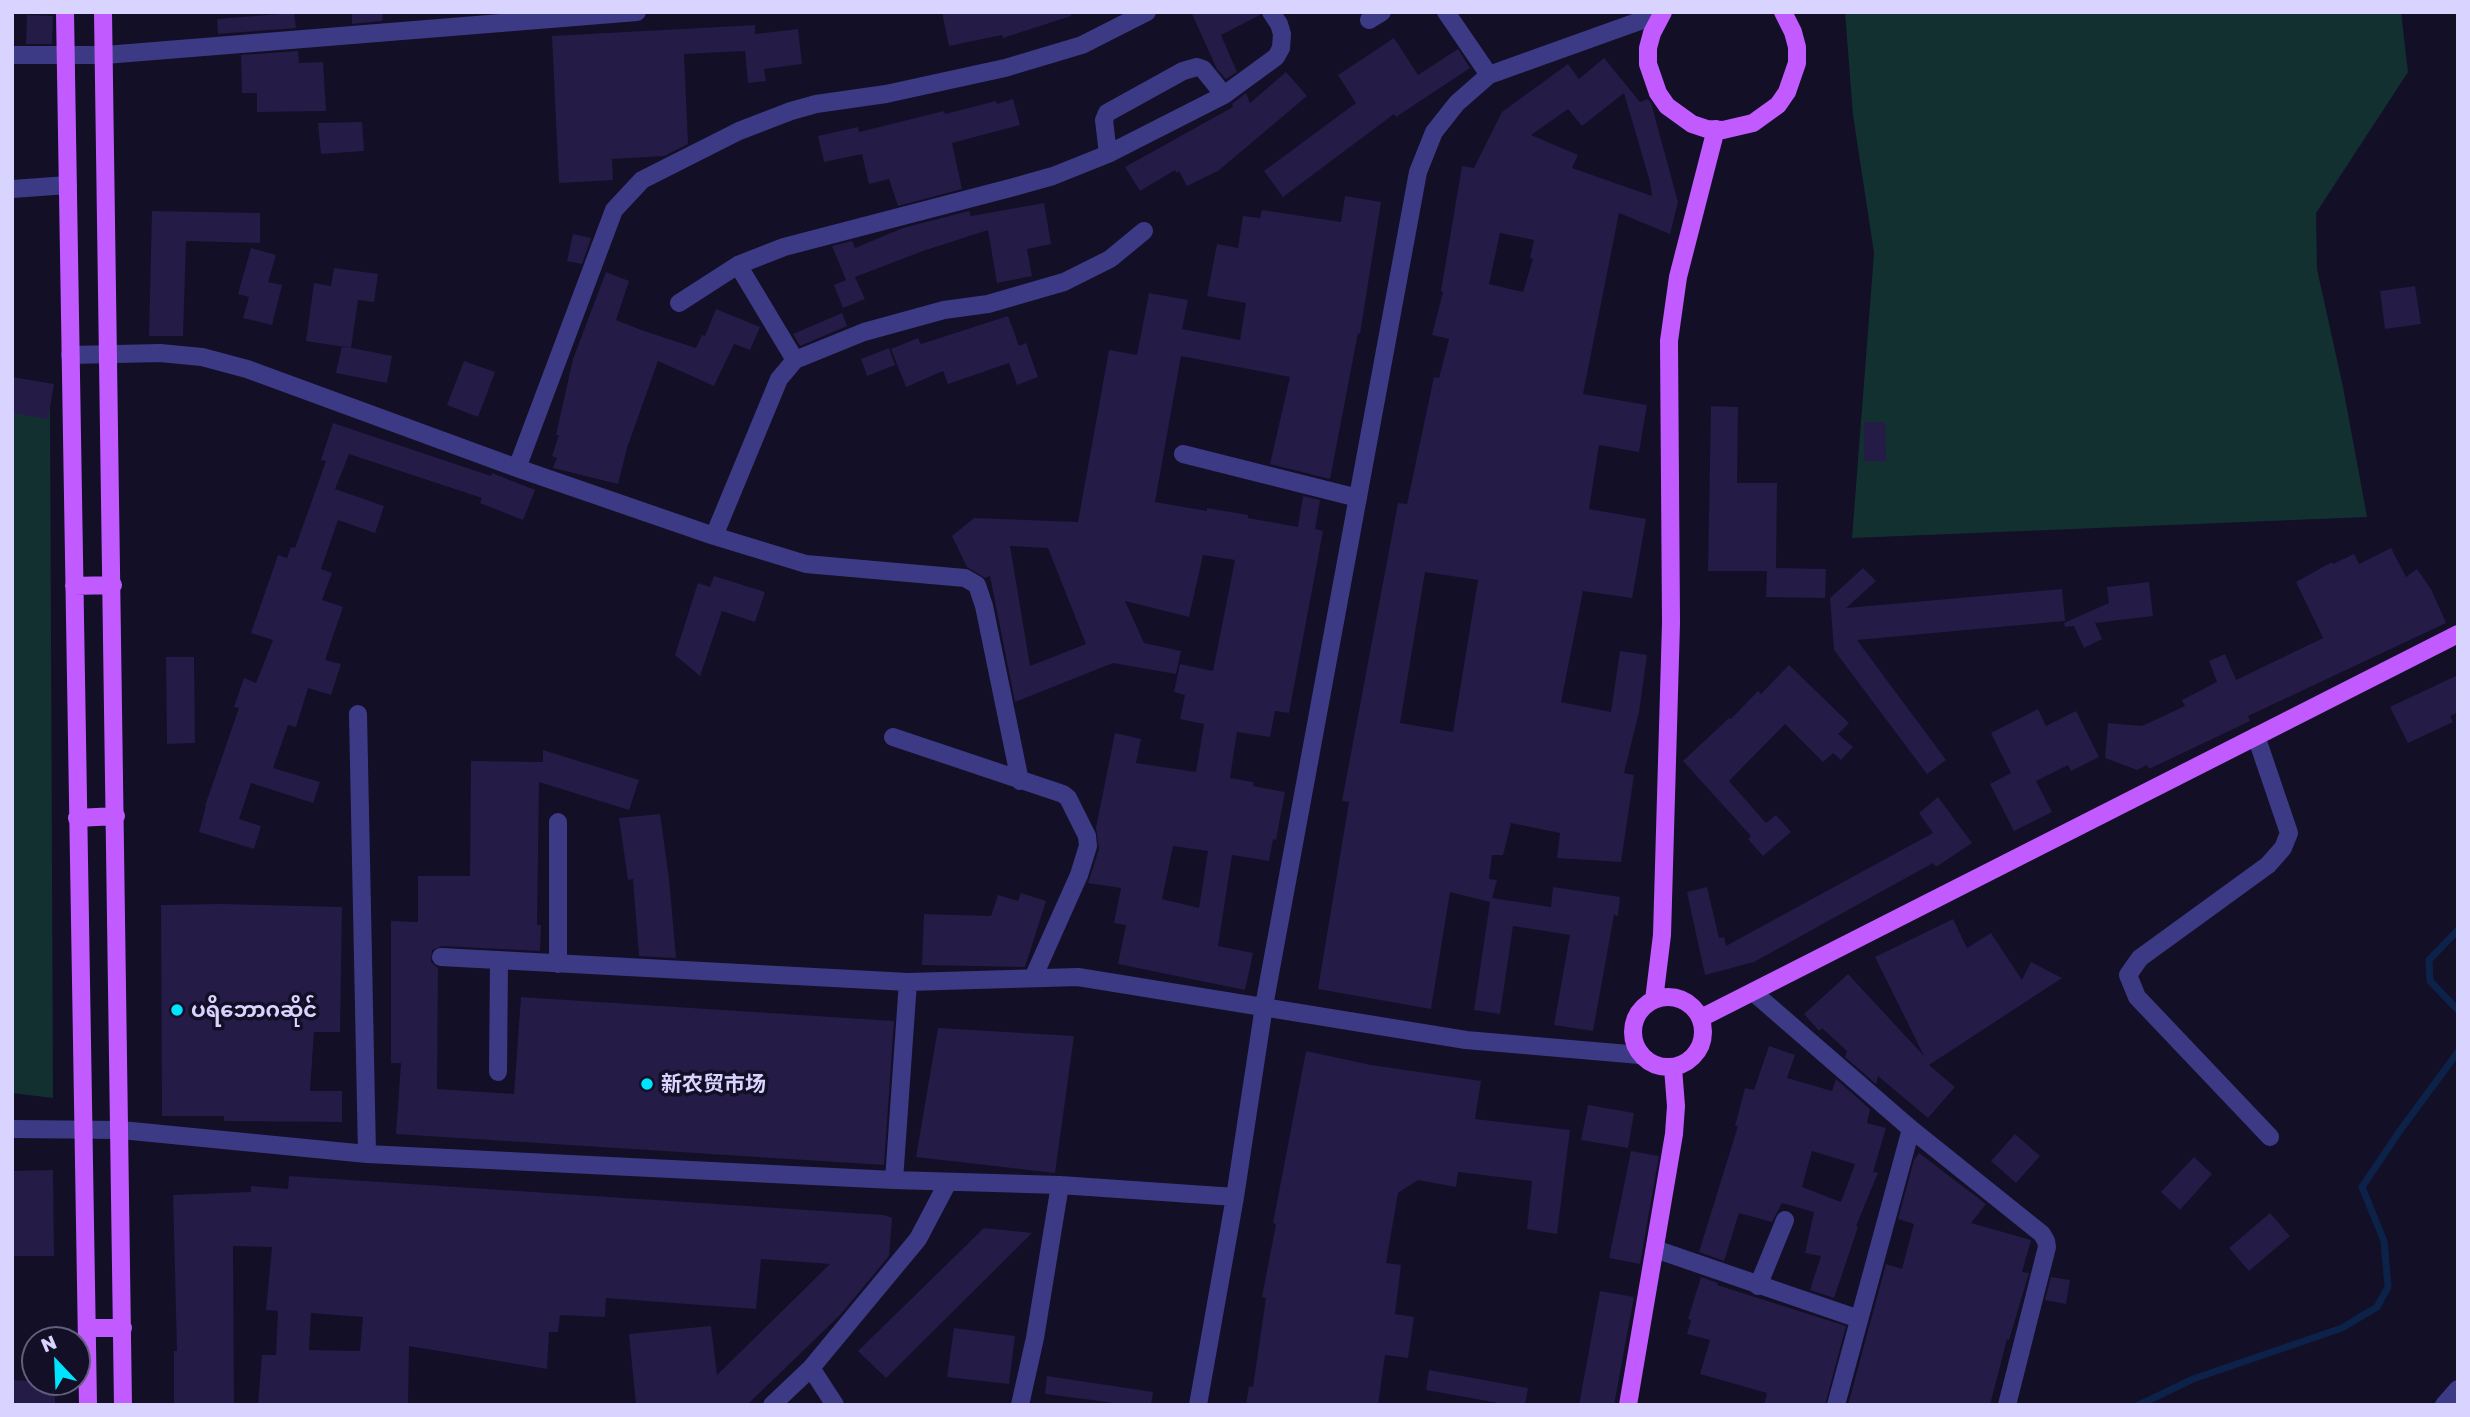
<!DOCTYPE html>
<html>
<head>
<meta charset="utf-8">
<style>
	body { margin:0 }
	#map { position:relative; width:2470px; height:1417px; overflow:hidden; background:#130f26; font-family:"Golos Text",sans-serif }
	canvas { display:block }
	.frame { position:absolute; inset:0; border:14px solid #d9d4ff; pointer-events:none }
	.north { position:absolute; left:21px; top:1326px; width:70px; height:70px; box-sizing:border-box; background:#130f26; border:2px solid #625e7d; border-radius:50%; rotate:337deg; font-size:19px; font-weight:700; line-height:28px; text-align:center; color:#d9d4ff }
	.north::after { content:''; display:block; margin:auto; width:24px; height:32px; background:#00e5ff; clip-path:polygon(50% 0,100% 100%,50% 72%,0 100%) }
</style>
</head>
<body>
<div id="map">
<canvas width="2470" height="1417"></canvas>
<div class="frame"></div>
<div class="north">N</div>
</div>
<script>
const context = document.querySelector('canvas').getContext('2d');
context.lineJoin = 'round';
function fill(path, color) { context.fillStyle = color; context.fill(path, 'evenodd'); }
const poly = rows => new Path2D(rows.map(r => 'M' + r).join(''));
function trace(path, color, width, dash) { context.strokeStyle = color; context.lineWidth = width; context.lineCap = dash ? 'butt' : 'round'; context.setLineDash(dash || []); context.stroke(path); }
function write(font, color, halo, rows, align = 'center') {
  context.font = font + ' "Golos Text","Noto Sans SC","Noto Sans Myanmar",sans-serif'; context.lineWidth = 7; context.setLineDash([]); context.textBaseline = 'middle'; context.strokeStyle = halo; context.fillStyle = color; for (const [text, x, y, turn = 0] of rows) {
    context.save(); context.translate(x, y); context.rotate((+turn || 0) * Math.PI / 180); context.textAlign = isNaN(turn) ? turn : align; if (halo) context.strokeText(text, 0, 0); context.fillText(text, 0, 0); context.restore();
  }
}
fill(poly([
	[1845,12,2401,12,2408,72,2316,213,2317,269,2343,387,2367,517,1852,538,1874,253,1853,115],
	[12,397,50,402,53,1098,12,1093]
]), '#12302f');
trace(poly([
	[2458,930,2429,960,2430,981,2458,1010],
	[2139,1405,2193,1379,2342,1328,2377,1307,2388,1287,2384,1241,2362,1187,2399,1132,2458,1052]
]), '#0c2248', 7);
fill(poly([
	[352,12,383,12,382,21,352,24],
	[942,12,1071,12,1071,16,1003,38,1002,35,949,46],
	[1191,12,1260,12,1260,15,1221,35,1237,72,1226,79,1217,69],
	[294,13,296,28,218,34,217,19],
	[27,15,53,16,52,44,26,44],
	[755,25,755,34,798,29,802,64,764,69,766,81,748,83,745,51,684,54,688,144,664,156,612,159,613,180,559,183,552,36],
	[1394,38,1418,75,1458,49,1470,68,1396,117,1394,114,1283,197,1264,171,1356,103,1338,75],
	[298,51,299,63,323,62,326,111,257,112,257,93,242,93,241,55],
	[1604,58,1640,102,1648,99,1651,103,1678,202,1670,234,1619,213,1583,394,1647,405,1639,452,1599,445,1589,509,1646,519,1632,598,1583,591,1561,702,1611,712,1620,651,1647,655,1639,712,1624,773,1634,775,1621,862,1557,858,1560,833,1511,823,1503,855,1492,855,1489,879,1497,880,1492,898,1551,907,1553,887,1620,897,1618,916,1614,915,1593,1031,1554,1025,1570,935,1513,926,1500,1014,1474,1010,1490,902,1450,892,1431,1009,1318,989,1349,802,1342,801,1398,503,1407,504,1434,377,1439,378,1449,339,1432,335,1443,292,1441,291,1462,166,1474,168,1502,112,1568,64,1579,79],
	[1624,93,1650,182,1652,196,1572,168,1578,155,1531,135,1568,109,1582,126],
	[1500,233,1534,240,1530,258,1533,259,1523,292,1489,284],
	[1425,572,1478,580,1453,732,1400,723],
	[1286,72,1307,96,1218,171,1187,186,1179,171,1176,173,1175,170,1140,191,1125,167,1233,107,1232,104,1246,93,1250,103],
	[1013,99,1020,125,952,143,962,189,898,206,889,179,869,184,862,154,824,162,818,136,858,127,859,132,944,111,945,114,996,101,997,104],
	[362,122,364,151,321,154,318,123],
	[1345,196,1381,202,1360,334,1358,333,1330,479,1270,464,1290,377,1181,356,1155,502,1207,511,1207,508,1248,515,1248,518,1298,527,1303,496,1320,500,1315,529,1323,531,1289,713,1275,711,1270,737,1237,732,1230,778,1253,782,1253,786,1285,792,1276,840,1273,839,1269,861,1232,855,1218,946,1253,953,1245,990,1118,964,1126,925,1114,923,1121,888,1088,883,1099,849,1096,828,1115,733,1141,739,1136,763,1196,772,1204,724,1180,719,1185,695,1174,692,1180,664,1213,671,1235,560,1203,555,1189,617,1125,601,1144,643,1181,651,1176,674,1113,663,1015,702,990,576,985,578,967,567,952,536,974,518,1078,522,1109,350,1137,355,1149,293,1188,300,1182,329,1240,340,1246,303,1207,296,1217,244,1238,248,1243,216,1260,218,1262,210,1341,222],
	[1010,546,1048,548,1086,644,1030,666],
	[1173,846,1208,851,1199,908,1162,899],
	[1044,203,1051,244,1027,249,1032,276,997,283,988,230,923,251,855,277,865,299,843,308,834,285,846,280,832,246,852,241,855,248,903,228,969,211,971,216],
	[152,211,260,213,260,243,186,241,183,336,149,336],
	[573,234,591,238,582,264,567,261],
	[251,248,276,255,268,282,282,285,272,325,243,318,249,297,238,294],
	[334,268,378,274,374,302,358,300,351,348,306,341,314,283,331,286],
	[606,272,629,281,616,320,644,331,696,348,702,335,705,336,716,309,760,327,750,350,734,344,714,386,658,361,627,448,618,484,553,468,557,458,552,456,559,435,556,435,573,359],
	[2415,286,2421,324,2385,329,2380,291],
	[842,313,847,326,800,346,793,334],
	[1008,316,1019,346,1026,343,1038,377,1017,385,1009,363,948,384,943,371,906,387,891,349,918,338,921,344],
	[342,346,392,356,387,383,336,373],
	[889,348,895,365,867,376,861,359],
	[464,361,495,372,478,417,447,405],
	[12,377,54,384,48,419,12,413],
	[1711,406,1738,407,1737,483,1777,483,1776,568,1826,569,1825,598,1766,597,1767,571,1708,571],
	[1864,422,1885,422,1886,461,1864,461],
	[333,423,491,476,492,473,535,490,523,520,480,503,482,498,349,454,335,489,384,506,375,533,338,520,321,569,332,573,322,600,343,607,325,660,341,664,331,695,308,688,296,727,288,725,273,768,320,782,313,803,251,783,239,819,261,826,254,849,199,832,206,806,205,806,239,708,234,707,244,678,256,683,273,640,251,633,278,555,287,558,291,547,295,548,326,461,321,460],
	[2391,548,2406,577,2417,569,2431,589,2446,623,2248,716,2250,721,2149,769,2147,765,2137,770,2105,758,2108,723,2142,726,2185,706,2182,700,2217,682,2209,661,2225,654,2236,680,2323,638,2296,582,2332,562,2333,564,2354,554,2359,564],
	[1863,568,1876,581,1846,608,2062,589,2065,621,1857,640,1946,760,1927,774,1834,650,1830,598],
	[714,576,765,592,755,622,722,611,700,676,675,655,698,583,710,587],
	[2149,582,2153,616,2095,623,2102,639,2084,648,2074,626,2065,627,2064,623,2109,603,2107,587],
	[166,657,194,657,195,743,167,744],
	[1789,665,1849,723,1838,734,1853,747,1841,760,1833,753,1823,762,1785,724,1729,781,1766,823,1776,815,1791,832,1763,856,1748,839,1751,836,1683,761,1729,718,1731,719,1758,691,1761,694],
	[2458,675,2458,712,2450,716,2453,722,2408,743,2390,707],
	[2038,709,2046,726,2076,711,2099,757,2071,771,2068,765,2036,781,2052,812,2014,831,1990,784,2011,773,1991,733],
	[543,750,639,780,629,810,539,782,537,925,541,925,540,951,442,946,432,950,431,962,438,968,437,1089,514,1094,521,997,894,1021,884,1165,396,1134,401,1063,391,1063,391,921,418,922,418,876,470,876,471,761,543,762],
	[1938,797,1972,843,1936,867,1933,863,1754,962,1705,975,1687,892,1707,887,1719,938,1724,937,1726,946,1933,833,1919,813],
	[660,814,669,878,676,958,639,956,633,879,628,880,619,818],
	[1021,893,1046,901,1025,967,922,965,924,914,991,916,998,895,1018,901],
	[222,904,342,907,340,1032,314,1032,310,1091,342,1091,342,1122,224,1121,224,1116,162,1116,161,905],
	[1953,919,1967,948,1991,933,2022,980,2031,962,2062,978,1929,1065,1955,1087,1928,1118,1878,1076,1876,1084,1845,1057,1847,1051,1822,1028,1819,1031,1804,1014,1848,974,1924,1056,1875,957],
	[938,1028,1074,1036,1055,1173,916,1157],
	[1769,1046,1795,1055,1787,1078,1832,1091,1836,1079,1870,1109,1867,1123,1886,1128,1873,1172,1878,1173,1856,1226,1858,1227,1834,1298,1810,1290,1821,1256,1805,1253,1814,1212,1782,1203,1772,1222,1739,1213,1724,1261,1699,1252,1738,1126,1735,1126,1745,1088,1754,1090],
	[1812,1151,1855,1164,1841,1202,1802,1187],
	[1306,1051,1371,1065,1481,1081,1475,1119,1570,1130,1557,1234,1527,1229,1532,1181,1458,1172,1456,1187,1418,1180,1398,1193,1386,1263,1401,1265,1395,1314,1414,1317,1408,1358,1385,1355,1378,1405,1246,1405,1249,1386,1253,1387,1266,1298,1262,1297,1276,1224,1273,1223],
	[1588,1105,1634,1113,1628,1148,1581,1140],
	[2015,1134,2040,1156,2016,1183,1991,1161],
	[1631,1151,1659,1156,1640,1264,1609,1258],
	[1919,1153,1986,1204,1971,1223,2031,1240,2022,1272,2029,1273,2009,1340,2007,1339,1990,1405,1848,1405,1886,1264,1902,1269,1914,1224,1898,1219,1914,1160],
	[2194,1157,2212,1174,2180,1210,2161,1192],
	[53,1170,54,1256,12,1256,12,1171],
	[289,1176,884,1215,892,1218,889,1256,840,1315,747,1405,636,1405,629,1334,711,1326,717,1375,830,1264,761,1259,756,1309,606,1298,605,1317,560,1315,558,1332,549,1332,547,1369,409,1346,408,1405,258,1405,262,1355,276,1355,278,1311,266,1310,272,1247,233,1246,234,1405,174,1405,174,1351,177,1351,173,1195,251,1192,251,1186,288,1189],
	[311,1313,363,1317,360,1351,309,1350],
	[2270,1213,2290,1236,2249,1271,2229,1248],
	[984,1228,1032,1233,886,1378,858,1351],
	[1701,1277,1718,1283,1717,1285,1846,1326,1825,1405,1764,1405,1767,1393,1700,1374,1710,1340,1687,1334,1691,1320,1688,1319],
	[2051,1277,2070,1280,2066,1304,2045,1300],
	[1600,1291,1634,1297,1614,1405,1579,1405],
	[954,1328,1015,1336,1009,1384,947,1377],
	[1429,1370,1528,1388,1525,1405,1510,1405,1426,1390],
	[1047,1376,1153,1392,1151,1405,1131,1405,1045,1394],
	[12,1380,55,1382,55,1405,12,1405]
]), '#241b47');
trace(poly([
	[1446,12,1489,75],
	[1369,20,1382,12],
	[12,55,105,55,637,12],
	[1108,154,1104,120,1107,113,1183,71,1197,67,1203,69,1224,95],
	[12,189,68,185],
	[738,265,795,360],
	[679,303,738,265,784,247,1014,187,1053,176,1108,154,1224,95,1276,57,1281,48,1282,34,1279,24,1271,12],
	[70,355,160,353,202,357,247,369,517,468,714,536,806,564,965,578,977,585,984,606,1020,781],
	[1183,454,1358,498],
	[517,468,614,210,642,180,739,131,791,111,816,104,886,94,1005,68,1082,45,1147,12],
	[714,536,779,379,795,360,864,332,944,310,988,304,1064,282,1110,259,1144,231],
	[358,714,367,1154],
	[2256,736,2289,833,2283,848,2268,865,2140,958,2128,975,2137,997,2270,1137],
	[893,737,1063,794,1068,798,1087,836,1088,846,1079,875,1033,978],
	[558,822,558,964],
	[441,957,908,982,1078,977,1466,1040,1640,1055],
	[1753,992,1911,1129,2042,1234,2046,1241,2047,1247,2007,1405],
	[498,1072,499,960],
	[12,1129,121,1130,367,1154,894,1180,1060,1185,1235,1197],
	[894,1180,908,982],
	[1655,1249,1859,1319],
	[1758,1286,1785,1220],
	[811,1368,835,1405],
	[772,1405,811,1368,918,1239,948,1182],
	[1020,1405,1035,1338,1060,1185],
	[1198,1405,1235,1197,1264,1006,1418,172,1434,132,1457,103,1489,75,1662,13],
	[1836,1405,1911,1129],
	[2444,1405,2458,1389]
]), '#3d3a85', 18);
trace(poly([
	[65,12,88,1405],
	[103,12,123,1405],
	[1663,12,1652,33,1648,48,1648,64,1658,93,1667,106,1692,124,1707,129,1723,130,1753,123,1778,105,1787,92,1797,63,1797,47,1793,32,1783,12],
	[74,586,113,585],
	[77,818,116,816],
	'1633 1032a35 35 0 1 1 70 0a35 35 0 1 1-70 0Z',
	[1654,1000,1662,935,1671,623,1669,341,1678,277,1716,129],
	[1701,1018,2458,634],
	[88,1328,123,1328],
	[1628,1405,1674,1134,1676,1106,1673,1068]
]), '#c25bff', 18);
for (const [x, y, r, color] of [
	[177,1010,7,"#00e5ff"],
	[647,1084,7,"#00e5ff"]
]) { const dot = new Path2D(); dot.arc(x, y, r, 0, 2 * Math.PI); context.fillStyle = color; context.fill(dot); trace(dot, '#130f26', 2.5); }
write('bold 21px', '#d9d4ff', '#130f26', [
	["ပရိဘောဂဆိုင်",191,1010],
	["新农贸市场",661,1084]
], 'left');
</script>
</body>
</html>
